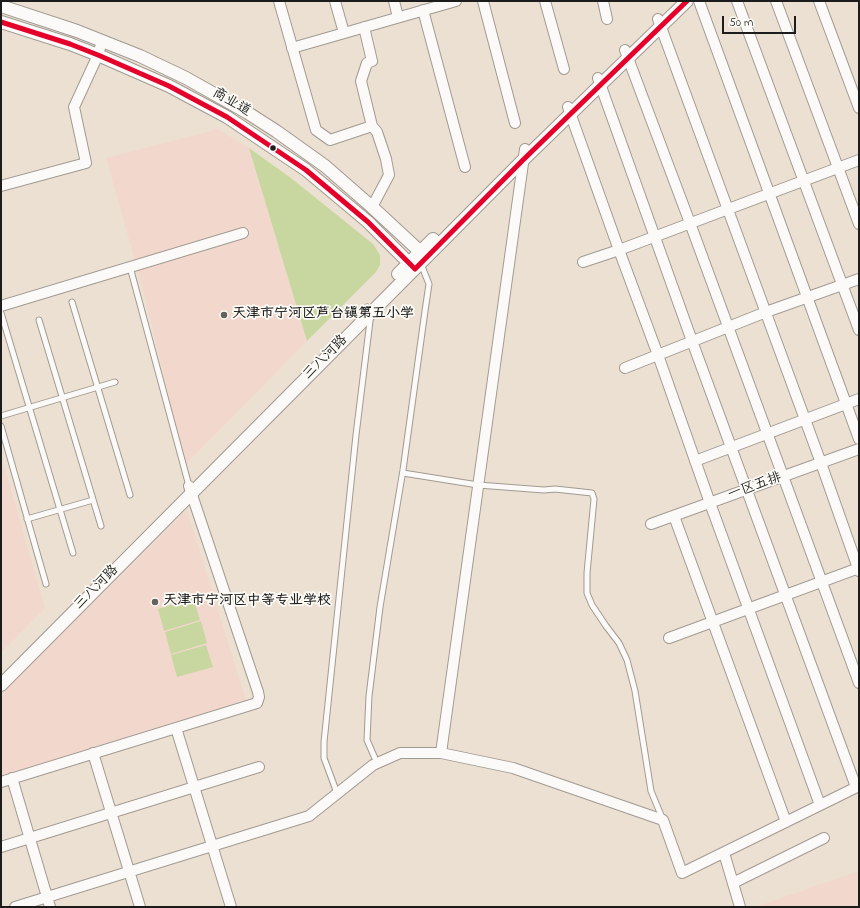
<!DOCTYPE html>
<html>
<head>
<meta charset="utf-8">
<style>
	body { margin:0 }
	#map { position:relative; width:860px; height:908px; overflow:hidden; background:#ece0d2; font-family:"Indie Flower",sans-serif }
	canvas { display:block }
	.frame { position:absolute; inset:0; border:2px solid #1c1c1c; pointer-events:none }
	.scale { position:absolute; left:722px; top:16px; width:74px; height:18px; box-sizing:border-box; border:2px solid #1c1c1c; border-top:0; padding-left:5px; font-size:12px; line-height:14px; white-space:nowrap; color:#1c1c1c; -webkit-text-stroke:3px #fdfcf7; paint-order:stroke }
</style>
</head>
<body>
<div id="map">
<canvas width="860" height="908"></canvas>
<div class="frame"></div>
<div class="scale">50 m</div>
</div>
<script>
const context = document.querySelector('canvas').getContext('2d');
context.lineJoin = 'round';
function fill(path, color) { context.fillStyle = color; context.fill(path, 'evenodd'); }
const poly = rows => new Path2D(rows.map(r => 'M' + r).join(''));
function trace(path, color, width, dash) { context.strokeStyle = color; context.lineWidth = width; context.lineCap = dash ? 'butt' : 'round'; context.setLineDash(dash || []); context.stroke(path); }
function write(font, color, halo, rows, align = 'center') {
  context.font = font + ' "Indie Flower","LXGW WenKai TC",sans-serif'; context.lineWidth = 3.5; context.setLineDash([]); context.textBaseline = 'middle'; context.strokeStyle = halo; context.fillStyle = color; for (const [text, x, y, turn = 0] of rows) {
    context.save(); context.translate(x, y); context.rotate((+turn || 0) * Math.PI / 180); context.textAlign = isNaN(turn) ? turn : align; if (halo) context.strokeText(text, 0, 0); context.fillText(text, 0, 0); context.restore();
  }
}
fill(poly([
	[218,129,249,148,307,341,185,465,143,289,106,158],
	[1,455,45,608,1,653],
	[187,510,246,700,1,776,1,694],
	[859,871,859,907,755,907]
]), '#f2d8cc');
fill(poly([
	[249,148,291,178,373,244,380,255,380,265,376,272,307,341],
	[193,598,200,620,164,631,158,609],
	[201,621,207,643,171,654,165,632],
	[206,645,213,667,177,677,171,655]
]), '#c8d7a0');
const service = poly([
	[130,267,189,486],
	[72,302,130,495],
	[1,313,73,553],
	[39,320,101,526],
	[1,416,115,382],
	[1,426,46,584],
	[403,473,478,485,544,490,555,489,592,493,594,499,587,573,587,593,592,605,606,626,619,643,627,660,635,691,651,791,663,820],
	[27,519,93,500],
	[377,763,367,740,369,696,380,607,403,470,425,311,429,284,421,264],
	[337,793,324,758,324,742,356,435,371,313,367,307]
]);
const minor = poly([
	[279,1,316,130,330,140,372,126,377,132,386,159,389,175,372,207],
	[335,1,344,33],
	[394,1,398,17],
	[483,1,515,123],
	[545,1,564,69],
	[603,1,607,19],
	[699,1,859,439],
	[737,1,859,330],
	[776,1,859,224],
	[819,1,859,108],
	[423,10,465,167],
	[658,19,821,463,859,571],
	[364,27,372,61,367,63,361,81,372,126],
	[292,48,456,1],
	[625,50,690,223,859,683],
	[598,78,692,341,856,787],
	[568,107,619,250,658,355,710,503,820,805],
	[1,186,86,163,74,107,98,55,102,41],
	[583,262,619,250,859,160],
	[1,306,243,233],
	[625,368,766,312,859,279],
	[695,461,859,399],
	[674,516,786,822],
	[651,524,859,449],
	[669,638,859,568],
	[176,728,231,907],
	[93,753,140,907],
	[441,753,525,149],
	[12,778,50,907],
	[1,782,257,703,259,697,258,692,189,486],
	[1,847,259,767],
	[724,853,740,907],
	[733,883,824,838],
	[15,907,309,816,373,765,400,753,441,753,513,768,663,820,682,873,859,786]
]);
const tertiary = poly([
	[1,6,77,31,140,56,186,78,248,113,276,131,325,166,372,207,426,257],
	[1,22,70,44,98,55,169,86,227,117,306,170,368,222,414,268],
	[398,274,433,239],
	[1,685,523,160,687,1]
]);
trace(service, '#a19a92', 7);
trace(minor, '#a19a92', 12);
trace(tertiary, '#a19a92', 14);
trace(service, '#fcfaf8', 5);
trace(minor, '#fcfaf8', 10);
trace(tertiary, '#fcfaf8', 12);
trace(poly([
	[1,22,70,44,98,55,169,86,227,117,306,170,368,222,415,269,523,160,687,1]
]), '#e4002b', 5);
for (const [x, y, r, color] of [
	[273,148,3.5,"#1c1c1c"],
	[224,315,4,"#65615c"],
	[155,602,4,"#65615c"]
]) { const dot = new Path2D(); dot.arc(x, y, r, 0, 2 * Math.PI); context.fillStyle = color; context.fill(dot); trace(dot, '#fdfcf7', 1.5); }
write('14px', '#1c1c1c', '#fdfcf7', [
	["商业道",231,103,30],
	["三八河路",326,358,-45],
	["一区五排",755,487,-20],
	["三八河路",97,588,-45]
]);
write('bold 14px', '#1c1c1c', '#fdfcf7', [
	["天津市宁河区芦台镇第五小学",232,315],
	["天津市宁河区中等专业学校",163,602]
], 'left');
</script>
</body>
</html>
